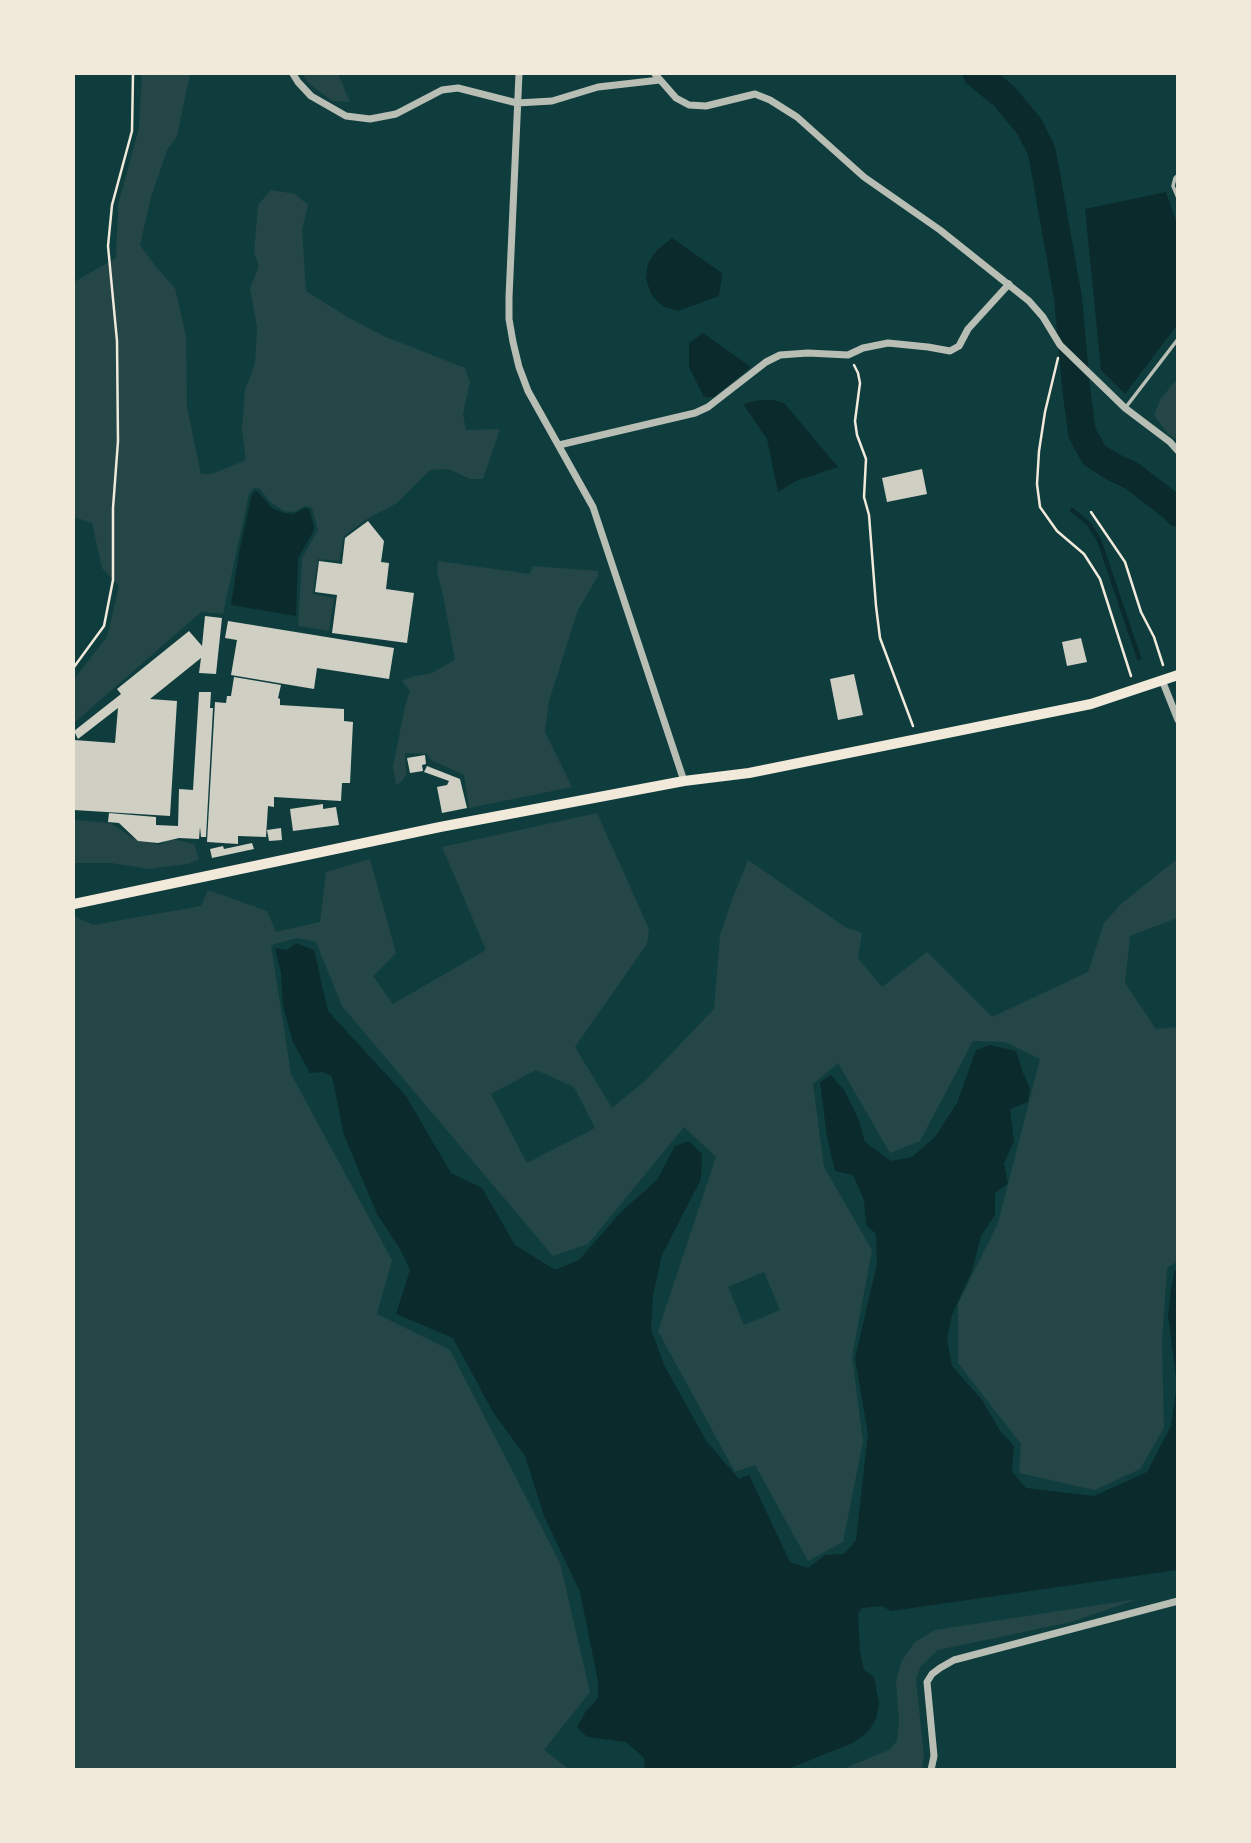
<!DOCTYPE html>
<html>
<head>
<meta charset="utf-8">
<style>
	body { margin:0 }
	#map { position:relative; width:1251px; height:1843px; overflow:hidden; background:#0f3d3e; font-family:Inter,sans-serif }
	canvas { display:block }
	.frame { position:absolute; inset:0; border:75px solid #f1e9da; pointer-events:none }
</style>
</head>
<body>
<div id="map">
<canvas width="1251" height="1843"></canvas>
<div class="frame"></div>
</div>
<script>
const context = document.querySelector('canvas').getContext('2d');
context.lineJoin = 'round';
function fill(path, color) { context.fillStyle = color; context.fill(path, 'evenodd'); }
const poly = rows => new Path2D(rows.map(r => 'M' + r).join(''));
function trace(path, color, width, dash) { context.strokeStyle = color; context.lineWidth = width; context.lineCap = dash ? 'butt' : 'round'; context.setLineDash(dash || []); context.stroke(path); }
fill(poly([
	[142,74,190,74,177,136,167,150,151,197,140,245,156,267,175,288,186,336,187,407,201,474,212,474,246,460,242,430,245,390,255,364,257,327,250,288,259,266,254,253,258,205,271,190,295,194,308,205,302,230,306,291,349,318,386,337,465,368,470,382,463,414,466,430,500,429,483,479,470,479,449,469,430,470,397,503,367,519,344,536,339,561,318,559,313,594,334,598,329,631,298,626,302,558,318,530,312,508,305,506,294,512,284,511,270,502,260,489,254,488,249,494,223,614,201,612,74,723,74,679,107,637,119,586,102,568,92,523,74,517,74,282,116,258,118,205,139,128],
	[303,74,338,74,350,102,332,101,307,82],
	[1175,381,1178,383,1177,440,1167,433,1154,415,1160,400],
	[438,561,530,574,533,566,598,571,598,576,578,610,549,701,545,732,572,787,469,808,464,775,431,760,427,754,405,753,406,775,400,783,396,784,393,767,405,706,410,691,402,681,411,677,432,673,455,660,444,600,437,571],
	[597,813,649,929,647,944,575,1047,612,1108,646,1080,714,1009,720,935,732,900,748,860,845,927,862,933,858,958,882,987,927,952,992,1017,1088,972,1104,923,1120,905,1177,859,1177,918,1130,936,1125,983,1156,1029,1177,1027,1178,1261,1167,1268,1162,1342,1164,1428,1140,1469,1095,1490,1019,1473,1021,1444,958,1363,958,1304,998,1223,1040,1059,1005,1042,973,1041,920,1141,890,1153,838,1063,813,1084,824,1167,872,1250,852,1357,863,1441,843,1542,808,1561,755,1465,735,1472,658,1331,716,1157,684,1127,588,1244,553,1256,342,1006,316,942,297,938,271,945,291,1074,392,1260,377,1314,450,1350,560,1563,590,1692,544,1750,569,1769,74,1769,74,916,93,925,201,906,208,890,267,911,276,932,320,922,326,872,370,859,396,953,373,976,393,1004,486,950,442,847],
	[536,1070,574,1087,595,1128,527,1163,491,1094],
	[764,1272,780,1310,744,1325,728,1287],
	[74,820,110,823,133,838,159,845,172,839,194,844,199,859,188,864,148,869,111,863,74,863],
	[1138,1599,1071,1622,938,1650,921,1666,916,1680,924,1756,922,1769,843,1769,889,1750,897,1741,899,1720,896,1681,902,1660,915,1642,935,1630]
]), '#244646');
fill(poly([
	[1166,192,1177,224,1177,325,1125,394,1101,370,1085,209],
	[672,238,722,273,719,296,678,311,663,306,657,301,651,294,646,279,648,263,657,250],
	[703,333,751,367,714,397,704,397,689,367,689,343],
	[759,400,773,400,784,403,838,467,796,481,778,492,767,439,743,404],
	[257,491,272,508,284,513,293,514,306,508,309,509,314,526,313,532,298,558,296,616,231,605,239,553,251,498,254,492],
	[296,943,314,950,328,1011,406,1096,451,1173,482,1188,515,1245,555,1270,579,1260,621,1212,657,1180,675,1146,689,1141,702,1154,701,1179,662,1255,653,1295,651,1329,664,1365,707,1442,739,1479,749,1475,790,1562,808,1568,825,1555,844,1554,856,1540,868,1434,855,1358,877,1264,876,1234,866,1225,864,1200,853,1175,835,1171,827,1137,820,1082,831,1075,844,1090,858,1118,865,1142,891,1161,912,1157,935,1137,957,1103,976,1050,990,1045,1016,1051,1023,1073,1030,1088,1028,1102,1010,1109,1014,1141,1004,1164,1008,1183,995,1193,995,1215,981,1236,972,1271,952,1315,947,1339,952,1366,982,1400,1000,1431,1014,1446,1012,1472,1026,1488,1094,1496,1147,1472,1171,1426,1177,1385,1168,1315,1171,1290,1174,1272,1177,1269,1177,1570,891,1611,882,1606,862,1608,858,1614,860,1652,864,1670,874,1677,879,1703,876,1719,868,1732,853,1743,788,1769,645,1769,644,1758,626,1742,587,1737,577,1727,586,1711,598,1698,598,1681,580,1592,544,1516,525,1456,493,1412,453,1338,396,1314,410,1270,400,1249,377,1214,344,1135,332,1076,322,1072,310,1073,293,1042,283,1006,281,973,275,948,287,950]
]), '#0a2a2b');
trace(poly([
	[1072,510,1089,524,1099,540,1139,658]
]), '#0a2a2b', 4.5);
trace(poly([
	[977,74,1004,96,1029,126,1042,152,1068,298,1076,387,1082,433,1094,455,1113,467,1132,476,1175,509,1178,513]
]), '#0a2a2b', 28);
fill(poly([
	[922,469,927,494,887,502,882,478],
	[368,521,384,541,381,562,389,563,386,589,414,593,407,643,332,633,337,595,315,592,319,561,342,564,345,538],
	[205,616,222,618,216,674,199,673,201,658,150,699,177,701,170,816,74,810,74,740,115,743,118,708,78,739,74,731,121,694,117,689,189,631,202,646],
	[228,621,394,648,389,679,317,668,314,689,231,675,237,640,225,638],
	[1081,638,1087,662,1067,666,1062,642],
	[854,674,863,715,838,720,830,679],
	[234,677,281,685,278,698,280,699,280,705,344,709,344,721,353,722,350,783,342,783,341,801,274,797,274,807,268,806,266,837,238,836,238,844,207,842,215,702,226,703,227,696,231,696],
	[199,692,211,692,210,708,213,708,206,837,201,837,200,827,199,839,179,838,158,843,138,841,119,823,108,822,109,813,156,817,156,825,178,826,179,789,193,790],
	[425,755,426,764,422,765,423,771,410,773,407,758],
	[427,766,460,779,467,808,442,813,437,787,447,785,449,781,424,772],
	[323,804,323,809,336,807,339,825,293,831,290,809],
	[281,828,282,840,269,841,267,830],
	[252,843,254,849,212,858,210,849,223,846,224,849]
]), '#cfcfc3');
trace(poly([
	[1058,358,1045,412,1039,451,1037,484,1040,507,1057,531,1084,554,1100,579,1131,676],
	[854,365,858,373,860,383,855,421,857,435,866,459,864,497,869,515,876,606,880,638,913,726],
	[1091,512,1125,562,1141,612,1154,637,1163,665],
	[74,667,104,626,113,580,113,508,118,441,117,341,108,246,112,205,132,131,133,74]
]), '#f1e9da', 2.5);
trace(poly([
	[1178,175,1175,178,1173,186,1178,198],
	[1126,407,1178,339]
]), '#b8beb3', 3.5);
trace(poly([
	[293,74,298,82,311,96,346,116,370,119,396,114,442,90,458,88,517,103,552,101,598,87,660,80],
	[519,74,509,297,509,319,513,342,519,367,528,391,593,507,684,781],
	[655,74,676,98,689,105,706,106,755,94,770,100,797,117,864,177,940,230,1029,301,1043,317,1060,345,1125,408,1170,442,1178,451],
	[559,445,695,413,708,407,766,362,780,355,808,353,848,355,863,348,888,343,928,347,950,351,959,346,968,329,1009,284],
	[1162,680,1178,720],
	[931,1770,934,1756,927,1682,932,1674,940,1668,954,1660,1178,1601]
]), '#b8beb3', 7);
trace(poly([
	[74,904,440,827,684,781,749,773,1091,704,1178,675]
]), '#f1e9da', 10);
</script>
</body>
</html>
